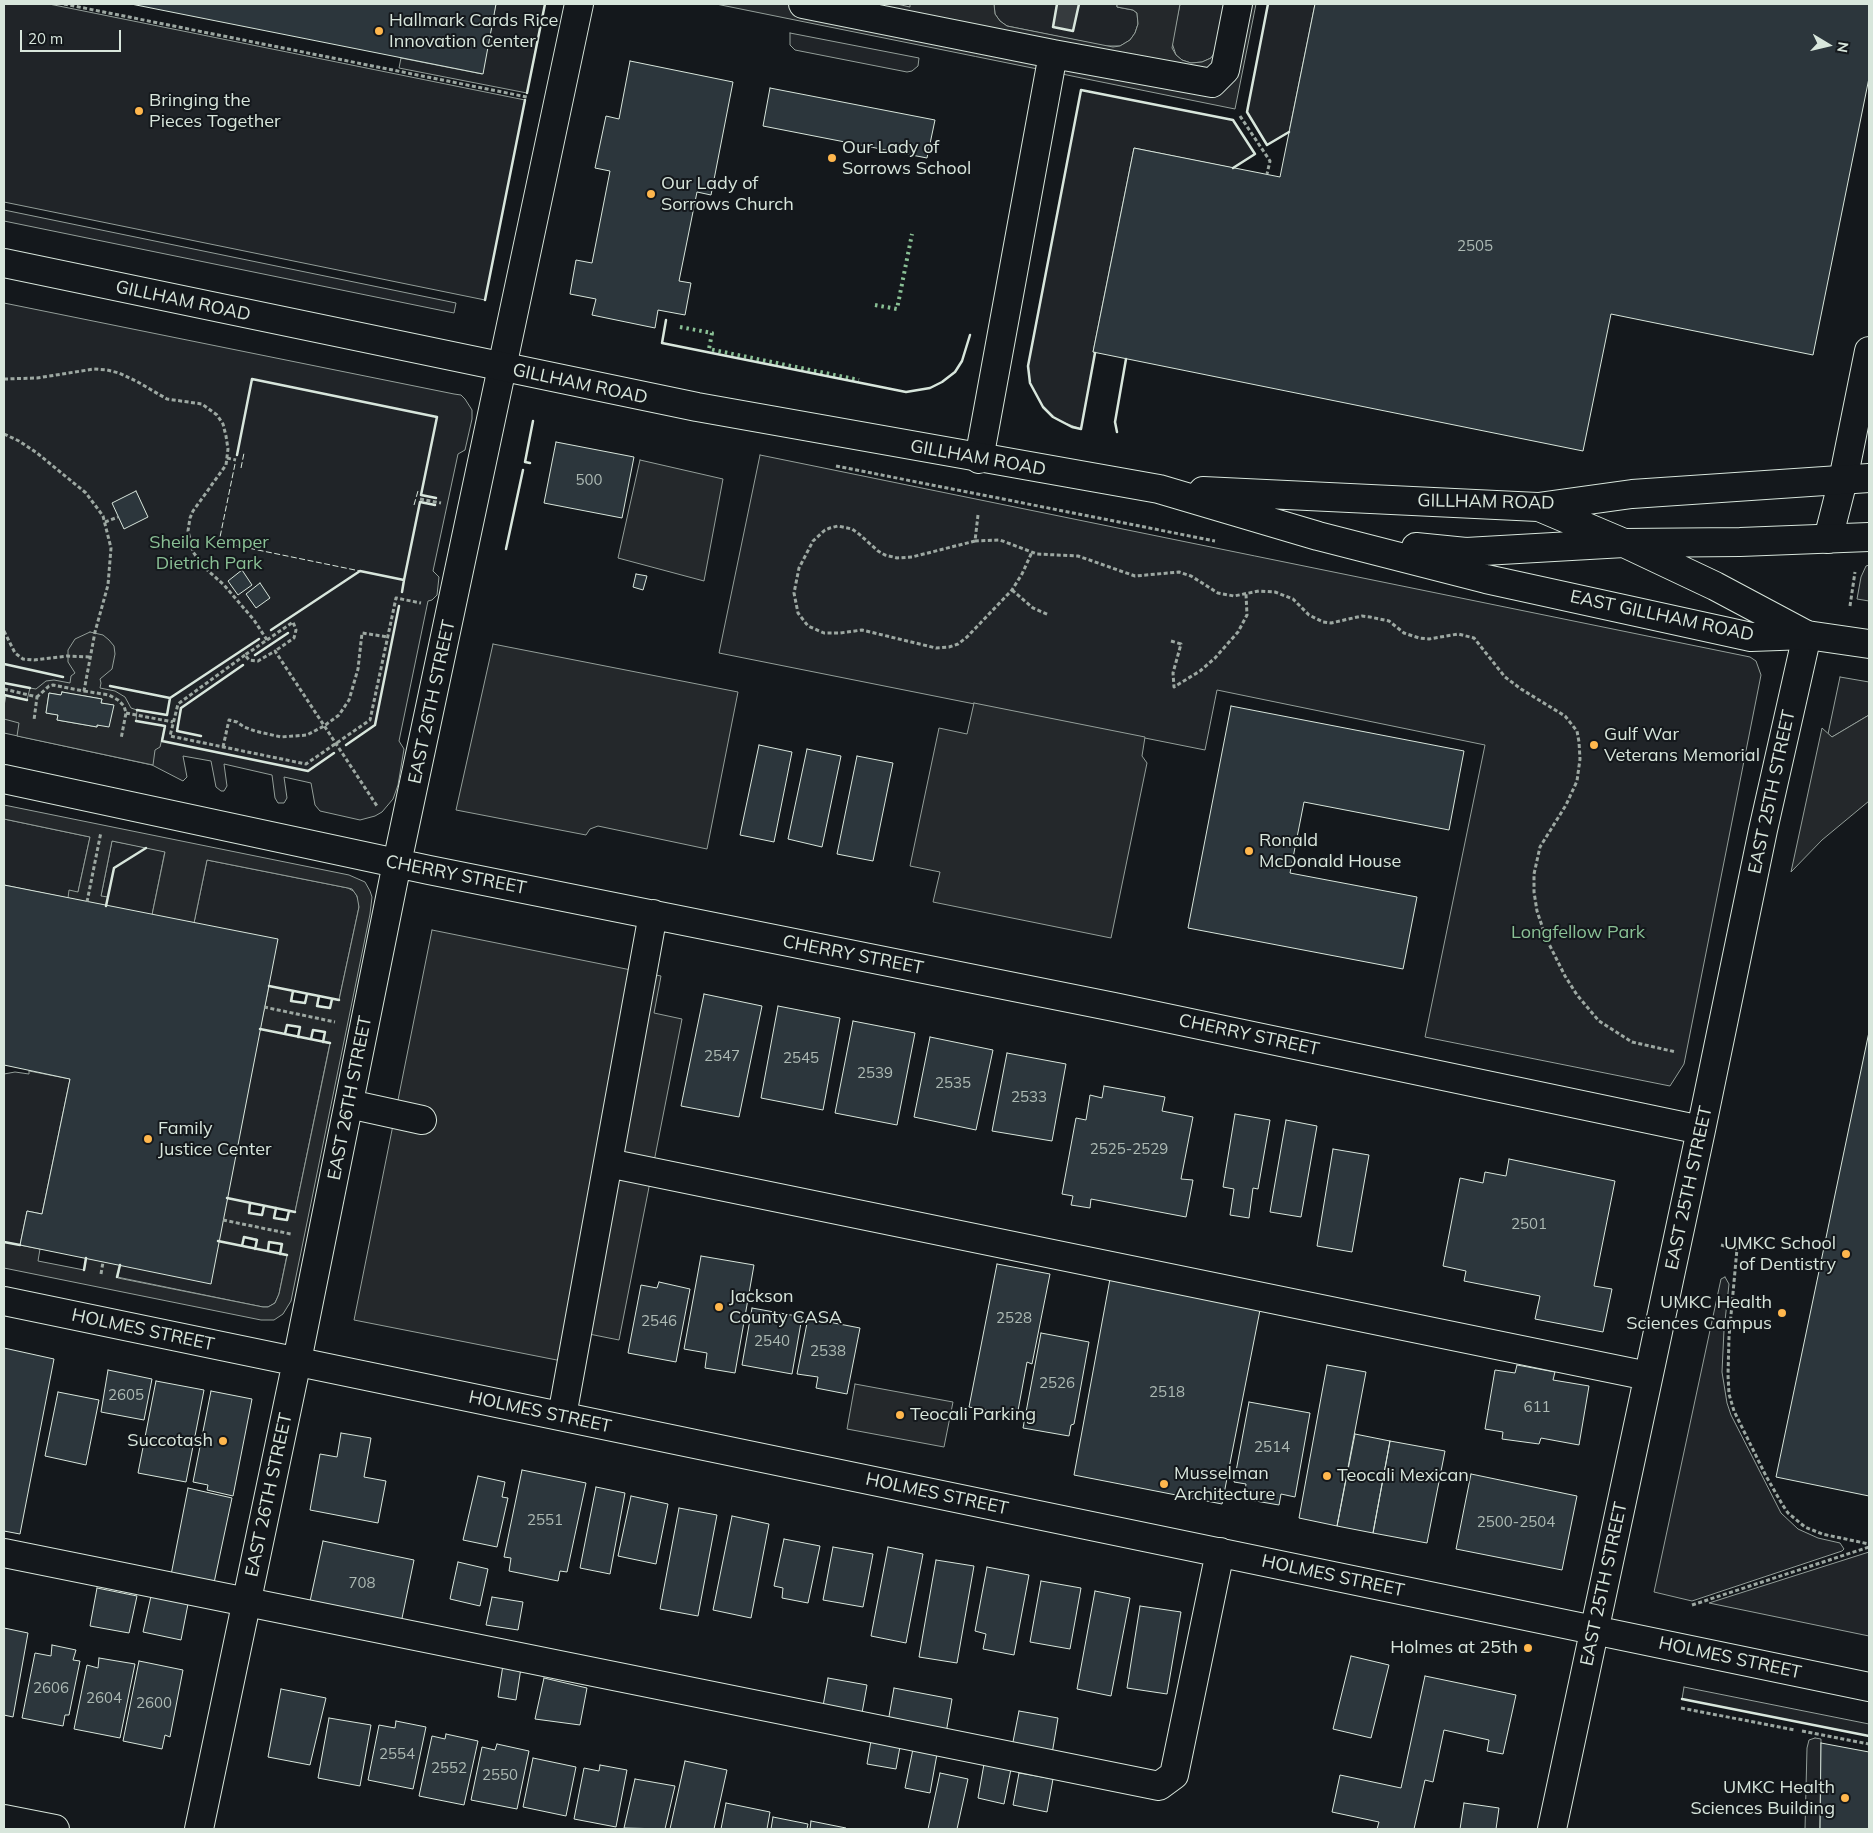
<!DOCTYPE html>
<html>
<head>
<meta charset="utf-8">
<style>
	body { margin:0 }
	#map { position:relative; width:1873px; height:1833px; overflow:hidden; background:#14181c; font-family:Mulish,sans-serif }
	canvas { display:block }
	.frame { position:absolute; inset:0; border:5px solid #d8e6dc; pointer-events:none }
	.north { position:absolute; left:1803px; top:20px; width:50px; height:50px; -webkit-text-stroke:4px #14181c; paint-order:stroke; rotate:99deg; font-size:14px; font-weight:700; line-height:20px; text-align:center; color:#d8e6dc }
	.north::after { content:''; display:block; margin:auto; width:18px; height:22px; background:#d8e6dc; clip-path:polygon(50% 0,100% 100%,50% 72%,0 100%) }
	.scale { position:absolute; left:20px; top:30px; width:101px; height:22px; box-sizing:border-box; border:2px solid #d8e6dc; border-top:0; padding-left:6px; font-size:15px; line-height:18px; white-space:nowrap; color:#d8e6dc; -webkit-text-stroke:4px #14181c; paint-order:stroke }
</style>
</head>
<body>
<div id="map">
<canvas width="1873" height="1833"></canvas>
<div class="frame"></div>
<div class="north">N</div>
<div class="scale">20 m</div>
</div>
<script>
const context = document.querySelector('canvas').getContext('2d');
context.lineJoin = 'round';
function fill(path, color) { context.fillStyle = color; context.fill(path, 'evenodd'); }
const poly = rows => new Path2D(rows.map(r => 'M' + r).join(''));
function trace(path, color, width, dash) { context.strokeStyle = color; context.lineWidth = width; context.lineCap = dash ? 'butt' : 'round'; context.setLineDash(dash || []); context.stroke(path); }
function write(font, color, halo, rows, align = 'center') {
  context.font = font + ' Mulish,sans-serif'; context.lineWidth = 4; context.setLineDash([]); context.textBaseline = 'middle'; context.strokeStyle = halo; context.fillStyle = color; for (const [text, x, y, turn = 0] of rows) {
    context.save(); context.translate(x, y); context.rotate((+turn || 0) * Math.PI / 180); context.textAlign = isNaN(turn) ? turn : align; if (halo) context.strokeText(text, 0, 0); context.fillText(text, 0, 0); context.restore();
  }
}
const green = poly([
	[4,4,49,4,525,100,485,300,4,202,4,4],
	[496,4,545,4,527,93,399,68,401,58,482,74,496,4],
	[994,4,1057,4,1053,27,1073,31,1079,4,1117,4,1117,7,1133,10,1137,13,1138,24,1135,33,1130,40,1120,46,1105,46,1007,26,1000,21,995,14,994,4],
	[1180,4,1226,4,1217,49,1211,58,1202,62,1191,63,1182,60,1176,55,1172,43,1180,4],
	[1268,4,1315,4,1289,132,1267,145,1247,112,1268,4],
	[790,33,919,58,918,66,912,71,907,72,795,50,790,45,790,33],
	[1081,90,1233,120,1255,154,1233,168,1134,148,1093,352,1095,353,1081,429,1060,421,1053,417,1043,407,1030,383,1028,366,1081,90],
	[4,210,456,303,454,313,4,221,4,210],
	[4,303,454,394,461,395,465,399,472,410,472,419,465,450,458,454,433,571,439,577,437,595,432,600,428,601,399,741,404,749,398,785,393,799,382,812,375,816,360,820,320,811,315,805,311,783,284,777,287,798,284,803,278,803,275,798,272,775,224,764,227,786,224,791,221,791,216,787,211,761,183,756,187,777,183,781,152,765,4,733,4,303],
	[760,455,1750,657,1756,661,1761,675,1684,1064,1670,1086,1425,1037,1485,745,1217,690,1205,750,719,653,760,455],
	[1869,565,1869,601,1857,599,1861,577,1866,566,1869,565],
	[1840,677,1869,682,1869,715,1832,737,1828,734,1840,677],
	[4,819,90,837,78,892,68,898,4,885,4,819],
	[112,841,165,851,152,915,106,906,101,896,112,841],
	[207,860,348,888,355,892,359,901,359,907,339,1000,269,986,194,923,207,860],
	[260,1029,330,1043,295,1212,227,1198,260,1029],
	[29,1071,70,1079,42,1214,27,1211,20,1245,4,1242,4,1074,15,1072,29,1074,29,1071],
	[218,1241,287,1255,279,1294,275,1303,268,1307,263,1307,117,1277,120,1265,218,1241],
	[1725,1277,1729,1284,1724,1330,1722,1372,1727,1403,1731,1415,1781,1513,1798,1529,1818,1538,1840,1543,1844,1549,1842,1551,1692,1601,1654,1592,1721,1279,1725,1277],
	[1869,1552,1869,1636,1709,1603,1869,1552],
	[1684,1687,1869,1724,1869,1736,1682,1699,1684,1687],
	[1815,1738,1821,1739,1820,1829,1805,1829,1807,1748,1809,1740,1815,1738]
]);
fill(green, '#202428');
trace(green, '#939e99', 1);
const parking = poly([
	[716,4,897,4,910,7,910,4,994,4,995,14,1000,21,1007,26,1113,47,1120,46,1130,40,1135,33,1138,24,1137,13,1133,10,1117,7,1117,4,1180,4,1172,48,1176,55,1182,60,1191,63,1202,62,1211,58,1217,49,1226,4,1256,4,1235,109,716,4],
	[640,460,723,479,704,581,618,558,640,460],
	[90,632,103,635,109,640,114,646,115,654,112,669,100,679,101,683,100,688,115,691,125,697,131,708,137,710,136,721,165,726,160,747,155,750,153,765,17,736,19,723,4,719,4,706,6,695,27,700,30,688,36,689,46,681,54,680,70,683,71,676,75,673,68,662,68,650,75,639,90,632],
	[62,692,102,699,101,703,113,705,97,727,57,720,58,715,46,713,49,693,61,695,62,692],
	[493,644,738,692,707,849,598,826,590,829,586,835,456,810,493,644],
	[974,703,1145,737,1142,756,1147,763,1111,938,933,902,940,872,910,866,939,728,967,734,974,703],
	[1869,715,1869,801,1822,840,1791,872,1822,728,1832,737,1869,715],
	[4,805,349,875,365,882,370,891,372,897,370,914,291,1301,283,1314,274,1320,261,1320,4,1268,4,1242,40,1249,38,1261,84,1270,86,1258,120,1265,118,1278,263,1307,268,1307,275,1303,279,1294,287,1256,280,1254,281,1244,269,1242,268,1251,255,1249,257,1239,244,1237,242,1246,218,1241,227,1198,250,1203,249,1213,262,1215,264,1206,276,1208,274,1218,286,1220,289,1211,295,1212,330,1044,323,1042,325,1032,313,1030,311,1039,298,1037,300,1027,287,1025,285,1034,260,1029,269,986,293,991,292,1001,305,1003,307,994,319,996,318,1006,330,1008,332,999,339,1000,359,907,357,896,352,889,348,888,207,860,194,923,152,915,165,852,112,841,101,896,108,897,106,906,68,898,69,890,78,892,90,837,4,819,4,805],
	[432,930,661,976,654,1013,682,1019,619,1340,584,1333,577,1364,354,1320,432,930],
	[855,1384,953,1402,944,1447,847,1429,855,1384]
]);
fill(parking, '#24282b');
trace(parking, '#939e99', 1);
const water = poly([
	[1057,4,1079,4,1073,31,1053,27,1057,4]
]);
fill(water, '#363b3e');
trace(water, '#939e99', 1);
const building = poly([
	[131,4,496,4,483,74,131,4],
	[1315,4,1869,4,1869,78,1813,355,1611,314,1583,451,1093,352,1134,148,1280,177,1315,4],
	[630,61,733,82,711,195,697,192,679,281,691,283,685,315,658,310,655,328,592,315,596,299,570,294,576,260,592,263,610,171,595,168,606,116,619,119,630,61],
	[770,88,935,120,927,158,763,126,770,88],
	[556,442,634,457,622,518,544,503,556,442],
	[136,491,148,517,124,529,112,503,136,491],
	[242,570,252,585,238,595,228,581,242,570],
	[636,574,647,576,643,590,633,587,636,574],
	[260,583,270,598,256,608,246,594,260,583],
	[62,692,102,699,101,703,114,705,109,727,97,725,97,727,57,720,58,715,46,713,49,693,61,695,62,692],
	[1231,706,1464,751,1449,830,1304,802,1290,873,1417,897,1403,969,1188,928,1231,706],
	[759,745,792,752,774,842,740,835,759,745],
	[807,749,841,756,822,847,788,839,807,749],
	[857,756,893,763,873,861,837,854,857,756],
	[4,885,278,939,211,1284,20,1245,27,1211,42,1214,70,1079,4,1065,4,885],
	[704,994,762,1006,739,1117,681,1106,704,994],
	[778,1006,840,1018,823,1110,761,1098,778,1006],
	[853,1021,915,1033,897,1125,835,1113,853,1021],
	[1869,1032,1869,1496,1776,1477,1869,1032],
	[930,1037,993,1050,976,1130,914,1117,930,1037],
	[1007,1053,1066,1064,1052,1141,992,1131,1007,1053],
	[1104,1086,1165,1097,1162,1111,1193,1117,1181,1179,1193,1180,1186,1217,1091,1199,1090,1208,1071,1205,1073,1196,1062,1194,1076,1118,1086,1120,1090,1095,1102,1098,1104,1086],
	[1235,1114,1270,1120,1258,1189,1253,1188,1249,1218,1230,1215,1234,1189,1223,1187,1235,1114],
	[1286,1120,1317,1126,1301,1217,1270,1212,1286,1120],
	[1333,1149,1369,1155,1352,1252,1317,1246,1333,1149],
	[1509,1159,1615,1181,1594,1286,1612,1289,1603,1332,1535,1319,1540,1296,1464,1281,1466,1271,1443,1266,1460,1178,1483,1183,1485,1172,1506,1176,1509,1159],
	[701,1256,754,1265,735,1373,705,1368,707,1353,684,1349,701,1256],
	[997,1264,1050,1274,1032,1364,1027,1362,1017,1416,969,1407,997,1264],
	[1110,1279,1260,1310,1222,1504,1074,1475,1110,1279],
	[659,1282,690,1289,676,1362,628,1353,641,1285,657,1288,659,1282],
	[752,1308,802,1317,792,1374,742,1365,752,1308],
	[808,1318,860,1328,847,1394,816,1388,818,1377,797,1374,808,1318],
	[1041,1333,1089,1342,1074,1424,1071,1425,1069,1436,1023,1428,1041,1333],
	[4,1348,54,1359,20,1534,4,1531,4,1348],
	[1327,1365,1366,1372,1337,1526,1299,1518,1327,1365],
	[1517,1365,1555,1372,1553,1380,1589,1386,1579,1445,1541,1438,1539,1444,1502,1439,1503,1432,1485,1429,1495,1370,1515,1373,1517,1365],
	[108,1370,152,1379,144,1420,101,1412,108,1370],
	[156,1381,204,1390,186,1482,138,1473,156,1381],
	[211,1391,252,1399,233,1496,207,1490,208,1485,193,1482,211,1391],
	[58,1392,99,1400,86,1465,45,1456,58,1392],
	[1249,1402,1310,1413,1295,1497,1281,1494,1279,1505,1244,1499,1246,1484,1234,1482,1249,1402],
	[341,1433,371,1438,364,1477,386,1481,378,1523,310,1510,320,1454,337,1457,341,1433],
	[1355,1434,1390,1441,1373,1533,1337,1526,1355,1434],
	[1390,1441,1445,1451,1427,1543,1373,1533,1390,1441],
	[522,1470,586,1483,567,1572,560,1571,558,1581,509,1571,511,1558,504,1557,522,1470],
	[1471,1474,1577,1496,1562,1570,1456,1549,1471,1474],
	[478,1476,505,1482,502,1497,508,1498,497,1547,463,1540,478,1476],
	[596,1487,625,1493,610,1574,580,1568,596,1487],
	[188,1488,232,1498,214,1583,171,1575,188,1488],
	[631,1496,668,1504,656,1564,618,1556,631,1496],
	[679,1508,717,1515,698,1616,660,1609,679,1508],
	[732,1516,769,1524,751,1618,713,1610,732,1516],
	[784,1539,820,1546,808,1603,782,1598,783,1588,774,1586,784,1539],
	[323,1541,414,1560,401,1623,309,1606,323,1541],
	[833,1547,873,1554,863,1607,823,1600,833,1547],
	[888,1547,923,1554,906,1643,871,1636,888,1547],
	[936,1560,974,1566,957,1663,919,1657,936,1560],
	[458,1562,488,1569,480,1606,450,1599,458,1562],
	[987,1567,1029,1575,1014,1655,983,1649,986,1634,975,1631,987,1567],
	[1041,1581,1081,1588,1070,1649,1030,1642,1041,1581],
	[97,1588,137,1596,129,1633,90,1626,97,1588],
	[1095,1591,1130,1598,1111,1696,1077,1689,1095,1591],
	[151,1596,188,1604,181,1640,143,1632,151,1596],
	[492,1597,523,1602,518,1630,486,1625,492,1597],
	[1140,1606,1181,1612,1167,1694,1127,1688,1140,1606],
	[4,1628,28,1633,13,1717,4,1715,4,1628],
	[52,1645,76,1650,73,1660,80,1661,69,1715,65,1715,63,1726,22,1718,35,1653,51,1656,52,1645],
	[1351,1656,1389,1665,1371,1738,1333,1729,1351,1656],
	[99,1658,135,1664,120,1738,74,1729,87,1665,98,1668,99,1658],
	[139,1661,183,1670,170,1737,165,1735,162,1749,123,1741,139,1661],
	[503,1665,521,1668,516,1700,498,1697,503,1665],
	[1425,1676,1516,1695,1503,1754,1487,1751,1489,1740,1444,1730,1433,1782,1425,1780,1414,1829,1377,1829,1379,1822,1332,1812,1340,1775,1401,1788,1425,1676],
	[544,1678,587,1688,580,1725,535,1719,544,1678],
	[828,1678,867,1685,862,1713,823,1706,828,1678],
	[894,1688,952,1699,946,1733,888,1722,894,1688],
	[281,1689,326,1698,310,1765,268,1757,281,1689],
	[1019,1711,1058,1718,1052,1754,1012,1747,1019,1711],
	[329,1718,371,1725,360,1786,318,1778,329,1718],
	[396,1721,426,1727,413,1789,368,1780,379,1725,395,1728,396,1721],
	[446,1734,478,1741,464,1805,419,1796,432,1736,445,1739,446,1734],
	[872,1735,901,1741,896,1769,867,1764,872,1735],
	[1821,1743,1869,1752,1869,1829,1820,1829,1821,1743],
	[497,1744,529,1751,517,1809,471,1800,482,1747,495,1750,497,1744],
	[913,1749,937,1754,930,1793,905,1788,913,1749],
	[533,1758,576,1767,566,1816,523,1807,533,1758],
	[685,1761,727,1770,714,1829,670,1829,685,1761],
	[984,1764,1011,1769,1004,1804,978,1798,984,1764],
	[600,1765,627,1770,616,1827,574,1819,584,1768,599,1771,600,1765],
	[940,1773,968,1779,957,1829,928,1829,940,1773],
	[1019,1773,1053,1779,1047,1812,1013,1805,1019,1773],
	[635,1779,675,1786,665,1829,624,1828,635,1779],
	[726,1803,770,1812,767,1829,721,1829,726,1803],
	[1464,1803,1499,1808,1496,1829,1460,1829,1464,1803],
	[773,1817,808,1824,807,1829,771,1829,773,1817],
	[811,1821,846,1828,846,1829,810,1829,811,1821]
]);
fill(building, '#2c363c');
trace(building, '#d8e6dc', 1);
const minor = poly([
	[803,4,1053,54],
	[979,459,1053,54,1212,83,1225,70,1238,4],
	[1828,539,1843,480,1869,351],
	[4,779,429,870,1114,1007,1701,1130],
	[349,1104,422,1120],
	[608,1163,1648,1376],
	[4,1301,1869,1687],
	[562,1416,653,914],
	[4,1553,1159,1786,1174,1775,1220,1552],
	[4,1819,55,1829],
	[199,1829,297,1361,397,863,579,4],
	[1552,1829,1701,1130,1763,830,1807,635]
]);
const major = poly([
	[4,263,697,407,1159,489,1318,536,1486,579,1751,637,1807,635,1869,644],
	[1203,491,1538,507,1632,494,1869,478],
	[1539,507,1624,543,1715,586,1805,634],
	[1416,547,1466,552,1624,543,1740,542,1869,537]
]);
trace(minor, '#d8e6dc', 30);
trace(major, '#d8e6dc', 30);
trace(poly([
	[64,4,527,97],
	[1240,116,1270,161,1267,174],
	[4,379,37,378,94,369,107,370,119,373,136,381,167,399,202,404,217,415,223,424,226,436,228,449,226,465,193,511,190,518,188,531,193,552,205,568,224,585,254,620,267,640,245,655,249,660,258,661,275,651,377,806],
	[4,434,19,441,37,453,86,493,103,516,111,548,108,585,95,632,84,691,53,685,49,686,37,697],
	[227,458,236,460],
	[836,466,1215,541],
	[420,499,441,503],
	[978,515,975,541,1000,540,1037,554,1078,556,1135,576,1179,572,1191,576,1218,593,1234,596,1259,591,1275,592,1293,599,1309,615,1323,622,1331,623,1362,616,1370,617,1389,621,1404,633,1419,638,1429,639,1458,634,1474,638,1505,677,1521,689,1565,716,1577,731,1579,742,1580,759,1577,781,1566,805,1540,847,1534,874,1534,892,1537,911,1546,938,1565,976,1577,995,1599,1021,1632,1042,1676,1052],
	[105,522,118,517],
	[975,541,912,557,897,558,885,555,878,551,859,534,852,529,838,526,830,528,825,530,813,541,799,568,794,593,798,613,808,626,824,633,840,633,862,630,936,648,949,647,958,644,967,637,1012,590,1022,574,1032,552],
	[1012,590,1033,608,1049,615],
	[1850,606,1855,572],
	[4,631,15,653,23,659,34,660,67,656,91,657],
	[267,640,293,622,296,630,294,638,275,651],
	[1171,641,1181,644,1173,673,1174,687,1200,671,1215,658,1238,632,1247,615,1246,594],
	[245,655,178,704,170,736,306,764,370,720,396,598,421,603],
	[4,689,37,697,34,720],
	[84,691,109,695,118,700,124,706,126,713,121,739],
	[126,713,173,722],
	[223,747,229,720,237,722,244,727,255,731,281,737,307,735,324,726,339,715,349,700,358,669,362,633,388,637],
	[87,902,101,832],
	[264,1007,335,1022],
	[223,1220,291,1234],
	[1721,1245,1737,1249,1729,1337,1728,1375,1729,1394,1734,1411,1766,1476,1782,1504,1788,1513,1805,1527,1822,1534,1869,1544],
	[101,1274,103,1262],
	[1692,1605,1869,1547],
	[1681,1708,1795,1730],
	[1802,1731,1869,1744]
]), '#9da8a2', 3, [4, 2.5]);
trace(minor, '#14181c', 28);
trace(major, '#14181c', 28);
trace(poly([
	[875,305,897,309,912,234],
	[680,327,712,333,709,349,859,380]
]), '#8ac095', 4, [2.5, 4]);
trace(poly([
	[235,464,219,542,360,571],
	[241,468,244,453],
	[414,505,418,491]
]), '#d8e6dc', 1, [6, 2.5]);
trace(poly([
	[1057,4,1053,27,1073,31,1079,4],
	[1268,4,1247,112,1267,145,1289,132],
	[527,93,545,4],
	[485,300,525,100],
	[666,320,662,343,906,392,930,388,942,382,955,372,962,361,970,335],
	[1095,353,1081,429,1072,427,1053,417,1043,407,1030,383,1028,366,1081,90,1233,120,1255,154,1233,168],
	[1117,432,1115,422,1126,359],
	[237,455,252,379,437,417,421,495,436,498],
	[530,463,525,462,533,421],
	[506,549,523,470],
	[402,592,404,580],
	[271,630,360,571,404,580,420,502,435,505],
	[255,655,288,633],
	[4,664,63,677],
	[4,683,30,688],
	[110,686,170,698],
	[4,695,27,700],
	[137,710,167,715,170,698,259,639],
	[136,721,165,726,162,741,308,771,334,753],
	[201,736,177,731,181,708,243,665],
	[346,745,375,725,399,606],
	[106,906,114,868,146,848],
	[269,986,339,1000],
	[293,991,291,1001,305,1003,307,994],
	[319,996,317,1006,330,1008,332,999],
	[260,1029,330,1043],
	[285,1034,287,1025,300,1027,298,1037],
	[311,1039,313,1030,325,1032,323,1042],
	[227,1198,295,1212],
	[250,1203,249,1213,262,1215,264,1206],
	[276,1208,274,1218,287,1220,289,1211],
	[218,1241,287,1255],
	[4,1242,20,1245],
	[242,1246,244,1237,257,1240,255,1249],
	[268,1251,269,1242,282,1244,280,1254],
	[84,1270,86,1258],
	[117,1277,120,1265],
	[1682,1699,1869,1736]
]), '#d8e6dc', 2.5);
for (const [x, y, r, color] of [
	[379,31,5,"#ffb74d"],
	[139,111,5,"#ffb74d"],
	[832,158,5,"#ffb74d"],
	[651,194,5,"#ffb74d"],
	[1594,745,5,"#ffb74d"],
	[1249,851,5,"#ffb74d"],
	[148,1139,5,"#ffb74d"],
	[1846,1254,5,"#ffb74d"],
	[719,1307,5,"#ffb74d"],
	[1782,1313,5,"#ffb74d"],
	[900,1415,5,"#ffb74d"],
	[223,1441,5,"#ffb74d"],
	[1327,1476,5,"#ffb74d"],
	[1164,1484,5,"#ffb74d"],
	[1528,1648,5,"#ffb74d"],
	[1845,1798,5,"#ffb74d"]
]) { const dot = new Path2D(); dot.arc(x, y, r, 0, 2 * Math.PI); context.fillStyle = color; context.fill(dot); trace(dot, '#14181c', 2); }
write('15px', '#adbab4', null, [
	["2505",1475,246],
	["500",589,480],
	["2547",722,1056],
	["2545",801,1058],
	["2539",875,1073],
	["2535",953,1083],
	["2533",1029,1097],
	["2525-2529",1129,1149],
	["2501",1529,1224],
	["2528",1014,1318],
	["2546",659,1321],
	["2540",772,1341],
	["2538",828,1351],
	["2526",1057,1383],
	["2518",1167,1392],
	["2605",126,1395],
	["611",1537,1407],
	["2514",1272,1447],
	["2551",545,1520],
	["2500-2504",1516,1522],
	["708",362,1583],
	["2606",51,1688],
	["2604",104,1698],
	["2600",154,1703],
	["2554",397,1754],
	["2552",449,1768],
	["2550",500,1775]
]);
write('18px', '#d8e6dc', '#14181c', [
	["Hallmark Cards Rice",389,21],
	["Innovation Center",389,42],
	["Bringing the",149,101],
	["Pieces Together",149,122],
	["Our Lady of",842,148],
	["Sorrows School",842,169],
	["Our Lady of",661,184],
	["Sorrows Church",661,205],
	["Gulf War",1604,735],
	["Veterans Memorial",1604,756],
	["Ronald",1259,841],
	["McDonald House",1259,862],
	["Family",158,1129],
	["Justice Center",158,1150],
	["UMKC School",1836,1244,"right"],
	["of Dentistry",1836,1265,"right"],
	["Jackson",729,1297],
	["County CASA",729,1318],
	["UMKC Health",1772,1303,"right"],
	["Sciences Campus",1772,1324,"right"],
	["Teocali Parking",910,1415],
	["Succotash",213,1441,"right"],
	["Musselman",1174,1474],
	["Architecture",1174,1495],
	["Teocali Mexican",1337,1476],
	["Holmes at 25th",1518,1648,"right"],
	["UMKC Health",1835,1788,"right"],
	["Sciences Building",1835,1809,"right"]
], 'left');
write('18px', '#d8e6dc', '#14181c', [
	["GILLHAM ROAD",183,301,12],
	["GILLHAM ROAD",580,384,12],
	["GILLHAM ROAD",978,458,10],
	["GILLHAM ROAD",1486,502,1],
	["EAST GILLHAM ROAD",1662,616,12],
	["EAST 26TH STREET",432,702,-78],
	["EAST 25TH STREET",1772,792,-78],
	["CHERRY STREET",456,875,11],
	["CHERRY STREET",853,955,11],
	["CHERRY STREET",1249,1035,12],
	["EAST 26TH STREET",350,1098,-79],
	["EAST 25TH STREET",1689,1188,-78],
	["HOLMES STREET",143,1330,12],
	["HOLMES STREET",540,1412,12],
	["HOLMES STREET",937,1494,12],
	["EAST 26TH STREET",269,1495,-78],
	["HOLMES STREET",1333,1576,12],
	["EAST 25TH STREET",1604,1584,-78],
	["HOLMES STREET",1730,1658,12]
]);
write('18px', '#8ac095', '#14181c', [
	["Sheila Kemper",209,543],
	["Dietrich Park",209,564],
	["Longfellow Park",1578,933]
]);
</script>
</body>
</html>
